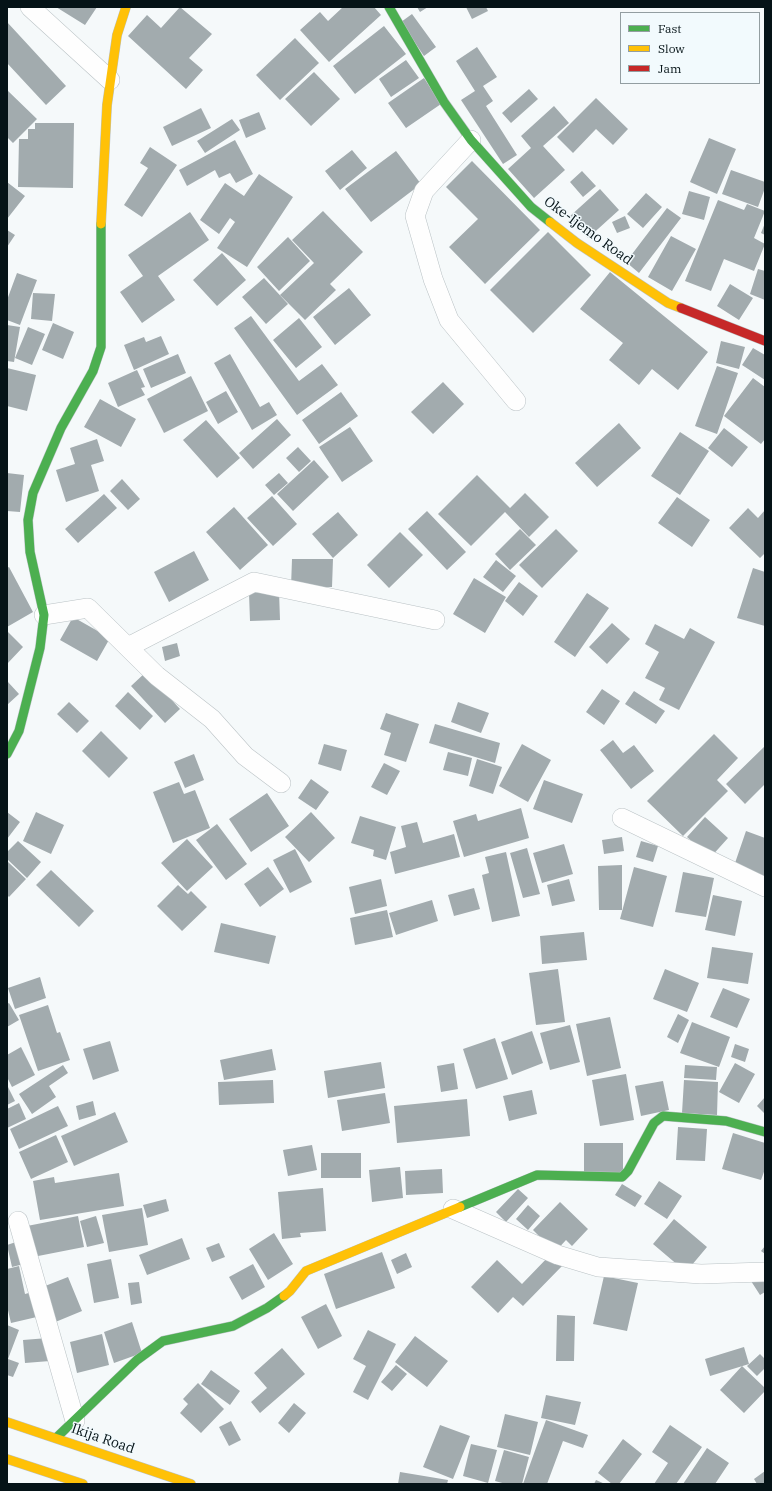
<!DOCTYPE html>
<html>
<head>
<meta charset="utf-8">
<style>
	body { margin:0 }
	#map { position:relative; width:772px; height:1491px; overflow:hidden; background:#f5f9fa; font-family:"IBM Plex Serif",serif }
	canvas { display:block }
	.frame { position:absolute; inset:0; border:8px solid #051317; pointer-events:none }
	.legend { position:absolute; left:620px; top:12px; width:140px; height:72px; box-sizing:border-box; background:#f2fafd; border:1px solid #939ea1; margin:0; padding:5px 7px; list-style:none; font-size:12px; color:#051317 }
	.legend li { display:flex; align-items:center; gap:8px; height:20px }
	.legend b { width:20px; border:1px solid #939ea1 }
</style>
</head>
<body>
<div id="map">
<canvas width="772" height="1491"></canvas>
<div class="frame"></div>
<ul class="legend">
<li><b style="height:5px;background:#4caf50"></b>Fast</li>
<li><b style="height:5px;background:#ffc107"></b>Slow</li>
<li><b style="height:5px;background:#c62828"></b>Jam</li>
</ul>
</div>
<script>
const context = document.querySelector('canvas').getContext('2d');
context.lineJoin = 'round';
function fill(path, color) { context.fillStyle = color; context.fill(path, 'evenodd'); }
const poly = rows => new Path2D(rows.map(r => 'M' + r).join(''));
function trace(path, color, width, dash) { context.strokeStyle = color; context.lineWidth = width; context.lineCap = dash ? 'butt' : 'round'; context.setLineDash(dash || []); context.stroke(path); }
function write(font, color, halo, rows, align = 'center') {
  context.font = font + ' "IBM Plex Serif",serif'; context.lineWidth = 3; context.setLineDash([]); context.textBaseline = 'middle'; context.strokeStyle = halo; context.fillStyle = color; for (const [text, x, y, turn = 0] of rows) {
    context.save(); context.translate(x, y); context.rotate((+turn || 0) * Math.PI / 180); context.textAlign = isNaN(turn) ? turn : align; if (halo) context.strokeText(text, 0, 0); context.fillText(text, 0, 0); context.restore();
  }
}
fill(poly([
	[56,7,97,7,85,25],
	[180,7,212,34,189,58,203,70,186,89,128,36,147,15,161,28],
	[343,7,374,7,381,15,329,62,300,30,320,12,328,21],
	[417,7,428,7,420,12],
	[466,7,486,7,488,11,472,19],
	[412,14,436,47,424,56,401,22],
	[7,22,66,86,46,105,7,63],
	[384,26,406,54,355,94,333,66],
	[295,38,319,63,280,100,256,75],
	[477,47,497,77,483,86,493,101,486,106,517,155,503,164,461,100,475,91,456,61],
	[406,60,419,78,391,97,379,79],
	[314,72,340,99,311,126,285,99],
	[424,78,441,104,406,128,388,103],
	[529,89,538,99,511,123,502,113],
	[7,90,37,119,13,143,7,137],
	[596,98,628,129,613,145,596,129,573,153,557,137],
	[554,106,569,123,543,146,565,170,534,198,508,169,531,148,521,136],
	[201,108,211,128,172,146,163,127],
	[259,112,266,129,246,138,239,120],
	[232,119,240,130,205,153,197,141],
	[35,123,74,123,73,188,18,187,19,139,28,139,28,129,35,129],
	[709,138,736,149,717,194,690,182],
	[235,140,253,174,236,183,230,173,219,178,215,170,187,186,179,170],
	[150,147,177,165,142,217,124,205,148,168,140,163],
	[352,150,367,168,340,190,325,171],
	[396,151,421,184,371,222,345,189],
	[472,161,540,230,485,284,449,247,478,219,446,187],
	[731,170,765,182,765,188,758,207,722,194],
	[582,171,596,186,583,197,570,182],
	[259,174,293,197,247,267,217,248,235,222,230,218,219,234,200,220,225,183,244,196],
	[7,182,25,196,7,219],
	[600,189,619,210,588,238,569,217],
	[689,191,710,197,704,220,682,214],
	[646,193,662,207,643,228,627,214],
	[718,200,744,210,747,204,765,211,754,238,765,244,754,271,724,259,711,291,685,281],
	[667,208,681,218,639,273,626,262],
	[323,211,363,252,330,284,336,290,305,320,280,295,314,263,292,240],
	[190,212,209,240,158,276,175,300,142,323,120,292,143,276,128,255],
	[625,216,630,228,617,233,612,222],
	[765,223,765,235,761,233],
	[7,230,15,235,7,247],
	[548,232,591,275,533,333,490,290],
	[671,236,696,249,672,291,648,277],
	[288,237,310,261,279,291,257,267],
	[222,253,246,280,217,306,193,280],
	[758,269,765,271,765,300,750,294],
	[610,272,708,352,678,390,652,369,639,385,609,360,623,343,580,309],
	[17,273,37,280,20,325,7,320,7,300],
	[264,278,288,304,266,324,242,297],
	[730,284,753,298,739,320,717,306],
	[349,288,371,315,335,345,313,317],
	[33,293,55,294,52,321,31,319],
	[251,316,299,381,322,364,338,385,297,415,234,328],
	[299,318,322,347,296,368,273,340],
	[53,323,74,332,63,359,42,350],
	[7,325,20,327,14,362,7,361],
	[28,327,45,334,32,365,15,358],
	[161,336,169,354,134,370,124,345,144,337,146,342],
	[721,341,745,347,739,369,716,363],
	[753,348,765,355,765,380,742,365],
	[178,354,186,373,151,388,143,369],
	[230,354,260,407,269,402,277,415,252,430,214,363],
	[717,366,738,373,717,434,695,426],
	[7,368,36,375,27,411,7,406],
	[137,370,145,387,141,388,145,395,118,407,108,383],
	[191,376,208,411,164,433,147,399],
	[753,378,765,387,765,439,761,444,724,416],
	[443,382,464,404,433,434,411,412],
	[226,391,238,412,218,424,206,402],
	[341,392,358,416,319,444,302,420],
	[100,399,136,419,121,447,84,427],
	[277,419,291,435,253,469,239,453],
	[206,420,240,458,217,478,183,440],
	[619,423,641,448,597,487,575,463],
	[350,427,373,461,342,482,319,447],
	[724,428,748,447,732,467,708,448],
	[680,432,709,451,680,495,651,476],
	[97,439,104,461,91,465,99,491,66,502,56,470,75,464,70,448],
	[298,447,311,461,299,472,286,458],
	[314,460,329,477,293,511,277,494],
	[7,473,24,475,20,512,7,511],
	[279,473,288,483,274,495,265,485],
	[477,475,510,508,525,493,549,517,529,537,505,512,471,546,438,514],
	[122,479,140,499,128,510,110,491],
	[104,494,117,508,78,543,65,529],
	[272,496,297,524,273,546,247,518],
	[677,497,710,520,692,547,658,523],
	[234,507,268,545,240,570,206,532],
	[748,508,758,518,765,510,765,553,760,558,729,528],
	[427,511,466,552,447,570,408,529],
	[338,512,358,535,333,558,312,534],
	[520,529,536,545,510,570,495,554],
	[556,529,578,551,542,588,519,565],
	[400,532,423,555,389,588,367,565],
	[194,551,209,580,169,602,154,572],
	[292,559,333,559,332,587,291,587],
	[496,560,516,576,503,592,483,577],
	[9,567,33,612,7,627,7,568],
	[753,568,765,572,765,626,737,618],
	[474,578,506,597,485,633,453,614],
	[519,582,538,596,523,616,505,601],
	[279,591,280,620,250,621,249,593],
	[587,593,609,608,575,657,554,642],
	[73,617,110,638,97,661,60,640],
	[612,623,630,639,607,664,589,647],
	[655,624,684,639,690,628,715,642,679,710,659,700,665,688,645,678,659,652,645,644],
	[7,631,23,647,7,664],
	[177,643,180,656,165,661,162,647],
	[146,672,180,709,165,723,131,686],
	[8,682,19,694,7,705,7,683],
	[602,689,620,701,604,725,586,712],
	[634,691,665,711,656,724,625,704],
	[128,692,153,716,140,730,115,706],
	[69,702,89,721,77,733,57,714],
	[458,702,489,713,481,733,451,722],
	[386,713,419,724,406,762,384,755,391,733,380,729],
	[435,724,500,743,495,763,429,743],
	[101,731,128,758,109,778,82,751],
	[714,734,738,758,717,780,728,791,683,836,647,801],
	[613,740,623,753,634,745,654,771,631,789,600,750],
	[324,744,347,750,341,771,318,764],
	[522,744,551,760,528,802,499,786],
	[765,746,765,784,745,804,726,784],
	[448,752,472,758,468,776,443,770],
	[194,754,204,780,185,788,174,762],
	[477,759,502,767,493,794,469,786],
	[384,763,400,771,387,795,371,787],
	[311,779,329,792,316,810,298,798],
	[544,780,583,794,572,823,533,809],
	[179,782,184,794,195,790,210,828,173,843,153,792],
	[267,793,289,826,251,852,229,819],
	[521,808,529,838,464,857,453,821,476,814,478,821],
	[7,812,20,822,7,839],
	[36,812,64,825,51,854,23,841],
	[311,812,335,838,309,862,285,837],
	[360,816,396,827,386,860,373,856,374,850,351,843],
	[705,817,728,838,710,858,687,837],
	[417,822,423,843,454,834,460,857,395,874,390,852,406,847,401,826],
	[217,824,247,864,226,880,196,840],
	[746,831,765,838,765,877,734,866],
	[622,837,624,851,604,854,602,840],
	[187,839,213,867,187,891,161,863],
	[18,841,41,862,27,878,7,859,7,852],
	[641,841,658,846,653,862,636,857],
	[564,844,573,874,542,883,533,853],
	[527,848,540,894,523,898,510,853],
	[295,849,312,882,290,893,273,860],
	[506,852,520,916,492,922,482,875,489,873,485,857],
	[7,861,26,879,9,897,7,895],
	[622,865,622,910,599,910,598,866],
	[268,867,284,889,260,907,244,884],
	[634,867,667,876,653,927,620,919],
	[51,870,94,911,79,927,36,885],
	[683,872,714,878,706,917,675,912],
	[381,879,387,906,355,914,349,887],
	[569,879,575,901,552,906,547,885],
	[178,885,188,894,191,891,207,907,182,931,157,906],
	[474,888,480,909,454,916,448,895],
	[713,895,742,901,735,936,705,930],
	[432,900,438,921,396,935,389,913],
	[387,910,393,937,355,945,350,918],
	[221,923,276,936,269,964,214,952],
	[584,932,587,960,542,964,540,936],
	[712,947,753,953,748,984,707,978],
	[558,969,565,1022,536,1025,529,973],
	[665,969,699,983,687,1012,653,999],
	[40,977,46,998,15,1009,8,988],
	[723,988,750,999,737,1028,710,1017],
	[9,1003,19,1020,7,1027,7,1004],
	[48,1005,57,1033,60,1032,70,1060,38,1071,19,1015],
	[678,1014,689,1020,678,1043,667,1037],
	[610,1017,621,1068,587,1076,576,1024],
	[692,1022,730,1037,719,1067,680,1053],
	[570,1025,580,1062,550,1070,540,1033],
	[532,1031,543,1063,512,1075,501,1042],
	[495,1038,508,1079,476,1089,463,1049],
	[110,1041,119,1071,93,1080,83,1049],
	[735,1044,749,1049,745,1062,731,1057],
	[21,1047,35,1075,12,1087,7,1077,7,1055],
	[272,1049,276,1070,224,1080,220,1060],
	[381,1062,385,1088,328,1098,324,1071],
	[454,1063,458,1089,441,1092,437,1066],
	[735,1063,755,1074,739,1103,719,1092],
	[63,1065,68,1073,49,1086,56,1097,32,1114,19,1094],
	[685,1065,717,1067,716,1080,684,1078],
	[626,1074,634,1120,600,1126,592,1080],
	[273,1080,274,1103,219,1105,218,1082],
	[684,1080,718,1082,717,1115,682,1113],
	[663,1081,669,1110,641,1116,635,1086],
	[7,1085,15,1101,7,1105],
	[532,1090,537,1114,509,1121,503,1096],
	[385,1093,390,1123,342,1131,337,1100],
	[765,1097,765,1114,757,1106],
	[467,1099,470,1136,397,1143,394,1106],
	[93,1101,96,1115,79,1120,76,1106],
	[19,1103,26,1119,7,1128,7,1109],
	[58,1106,68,1126,19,1149,10,1129],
	[115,1112,128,1142,74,1166,61,1136],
	[678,1127,707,1129,705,1161,676,1160],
	[733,1133,765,1143,765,1169,761,1180,722,1169],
	[56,1135,68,1162,31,1179,19,1152],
	[584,1143,623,1143,623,1173,584,1174],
	[312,1145,317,1170,288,1176,283,1150],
	[321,1153,361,1153,361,1178,321,1178],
	[400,1167,403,1198,372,1202,369,1170],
	[442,1169,443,1193,406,1195,405,1171],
	[119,1173,124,1206,40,1220,33,1181,54,1177,55,1183],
	[659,1181,682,1196,667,1219,644,1204],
	[622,1184,642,1196,635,1207,615,1195],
	[323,1188,326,1231,300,1233,301,1237,282,1239,278,1192],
	[518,1189,528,1198,506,1222,496,1212],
	[166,1199,169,1211,147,1218,143,1205],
	[560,1202,588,1229,572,1246,566,1240,555,1252,533,1230],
	[528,1205,540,1216,528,1230,516,1219],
	[142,1208,148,1245,109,1252,102,1215],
	[78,1216,84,1247,33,1257,27,1226],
	[96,1216,104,1243,87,1247,80,1221],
	[674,1219,707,1247,686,1272,653,1244],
	[274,1233,293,1264,268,1280,249,1249],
	[182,1238,190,1259,147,1275,139,1255],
	[19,1241,24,1264,12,1267,7,1245],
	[219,1243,225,1257,212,1262,206,1248],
	[765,1246,765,1254,761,1251],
	[382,1252,395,1288,336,1309,324,1274],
	[406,1253,412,1267,397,1274,391,1260],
	[551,1254,563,1265,523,1306,513,1297,498,1313,471,1287,497,1260,522,1284],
	[111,1259,119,1298,94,1303,87,1264],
	[253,1264,265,1287,242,1300,229,1277],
	[19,1266,25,1294,36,1291,41,1316,11,1323,7,1306,7,1269],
	[604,1276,638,1283,627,1331,593,1324],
	[68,1277,82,1311,53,1323,40,1288],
	[765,1279,765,1292,760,1295,751,1281],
	[139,1282,142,1303,131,1305,128,1283],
	[326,1304,342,1336,318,1349,301,1317],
	[557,1315,575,1316,574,1361,556,1361],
	[132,1322,142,1353,114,1363,104,1332],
	[7,1325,19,1330,8,1359,19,1363,13,1377,7,1375],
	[368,1330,396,1344,368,1400,353,1392,366,1366,353,1359],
	[102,1334,109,1365,77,1373,70,1342],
	[415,1336,448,1361,427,1387,395,1362],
	[48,1338,50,1361,25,1363,23,1340],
	[744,1347,749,1364,710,1376,705,1359],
	[282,1348,305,1374,260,1413,251,1402,267,1388,254,1373],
	[760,1354,765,1359,765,1368,757,1376,747,1366],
	[396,1365,407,1374,392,1391,381,1382],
	[742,1366,765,1388,765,1391,744,1413,720,1390],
	[211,1370,240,1391,230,1405,201,1384],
	[198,1383,224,1409,201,1433,180,1413,188,1404,183,1399],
	[546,1395,581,1402,575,1425,541,1418],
	[294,1403,306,1413,289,1433,278,1423],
	[505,1414,538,1422,530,1455,497,1447],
	[546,1420,588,1435,583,1448,563,1441,547,1484,523,1484],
	[231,1421,241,1440,229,1446,219,1427],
	[440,1425,470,1436,453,1479,423,1467],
	[670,1425,702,1447,676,1484,654,1484,668,1463,652,1452],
	[623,1439,642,1454,619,1484,612,1484,598,1473],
	[471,1444,497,1450,488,1483,463,1476],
	[707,1448,729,1463,715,1484,683,1484],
	[504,1450,529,1457,522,1484,506,1484,495,1481],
	[765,1471,765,1484,757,1484,754,1479],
	[400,1472,448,1480,447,1484,398,1484],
	[596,1480,605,1484,594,1484]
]), '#a2abae');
const street = poly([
	[30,7,110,80],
	[471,140,424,191,415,216,433,279,449,320,516,401],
	[44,615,88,608,157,676,212,719,245,756,281,783],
	[128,647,254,582,435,620],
	[622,818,765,887],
	[453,1209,558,1255,598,1267,701,1274,765,1272],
	[18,1221,75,1421]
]);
const fast = poly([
	[389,7,444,102,471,140,531,207,550,222],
	[7,754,19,731,40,648,44,615,30,552,28,520,33,493,61,428,93,371,101,347,101,224],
	[460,1207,537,1175,622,1177,628,1171,654,1123,663,1116,726,1121,765,1132],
	[56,1438,137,1360,163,1341,233,1326,267,1308,284,1296]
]);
const slow = poly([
	[550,222,577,243,668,303,681,308],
	[101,224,107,105,117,35,126,7],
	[284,1296,290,1291,306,1271,460,1207],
	[7,1422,191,1484],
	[7,1459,83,1484]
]);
const jam = poly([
	[681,308,765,341]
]);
trace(street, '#bac2c5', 20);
trace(fast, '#bac2c5', 10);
trace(slow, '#bac2c5', 10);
trace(jam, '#bac2c5', 10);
trace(street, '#fefefe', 19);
trace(fast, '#4caf50', 9);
trace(slow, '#ffc107', 9);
trace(jam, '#c62828', 9);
write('14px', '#051317', '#f2fafd', [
	["Oke-Ijemo Road",588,231,36],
	["Ikija Road",103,1439,19]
]);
</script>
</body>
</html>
